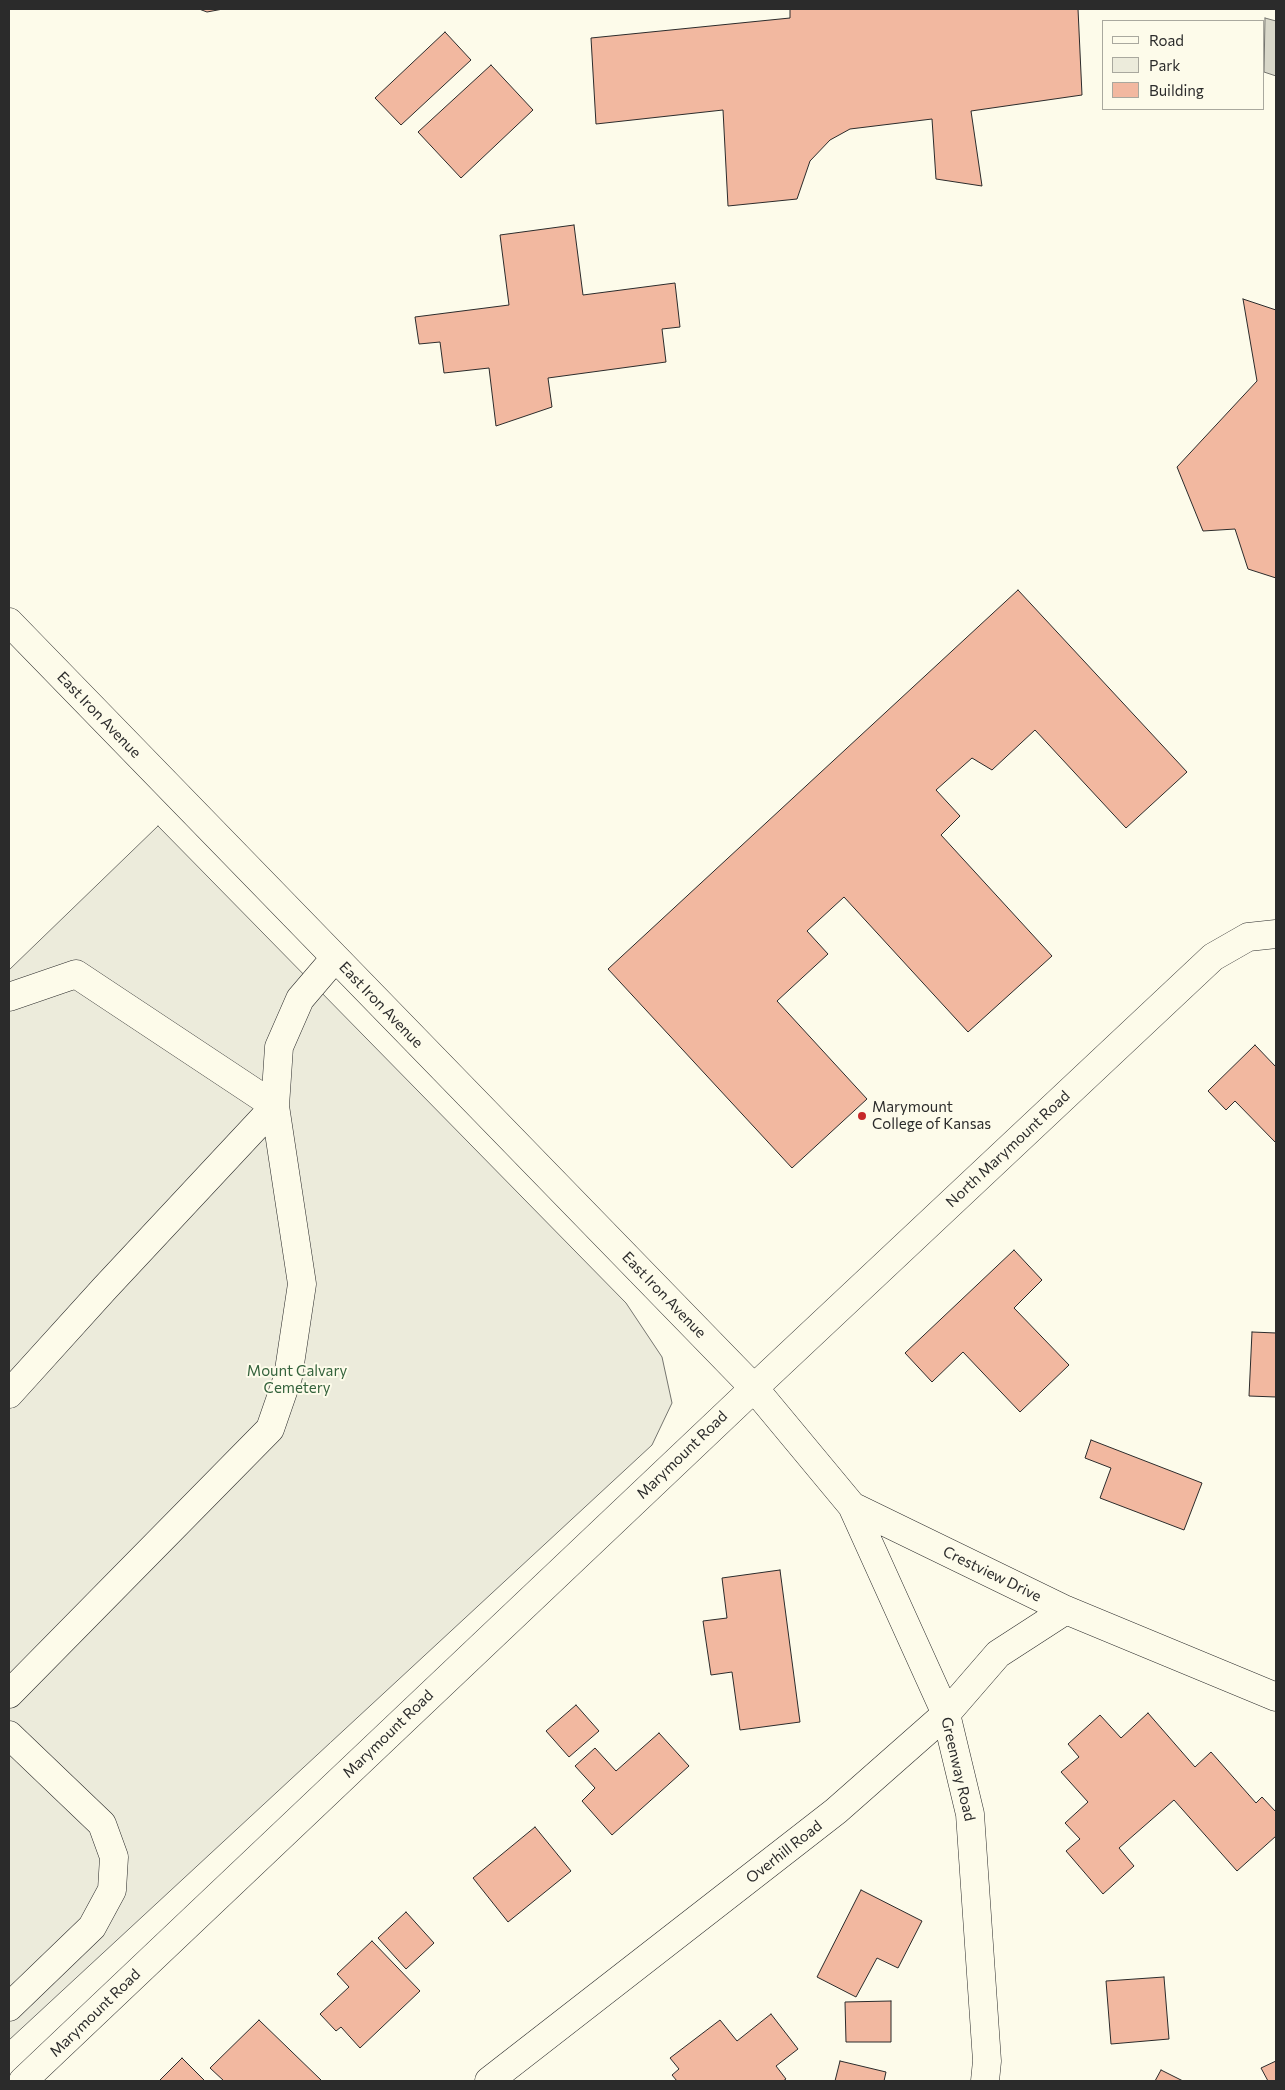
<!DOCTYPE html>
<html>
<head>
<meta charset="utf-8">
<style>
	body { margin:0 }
	#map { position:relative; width:1285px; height:2090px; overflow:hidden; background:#fdfbea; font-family:Commissioner,sans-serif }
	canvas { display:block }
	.frame { position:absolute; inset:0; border:10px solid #2b2b2b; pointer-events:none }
	.legend { position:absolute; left:1102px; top:20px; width:162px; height:90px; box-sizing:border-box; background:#fdfbea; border:1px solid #a9a89e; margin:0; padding:6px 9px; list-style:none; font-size:15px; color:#2b2b2b }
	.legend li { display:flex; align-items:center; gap:10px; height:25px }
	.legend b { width:25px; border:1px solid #a9a89e }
</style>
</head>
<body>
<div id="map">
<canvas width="1285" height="2090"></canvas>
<div class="frame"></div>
<ul class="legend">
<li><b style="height:6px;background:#fdfbea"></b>Road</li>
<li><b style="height:14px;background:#ecebdb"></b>Park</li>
<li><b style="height:14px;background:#f2b8a0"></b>Building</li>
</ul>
</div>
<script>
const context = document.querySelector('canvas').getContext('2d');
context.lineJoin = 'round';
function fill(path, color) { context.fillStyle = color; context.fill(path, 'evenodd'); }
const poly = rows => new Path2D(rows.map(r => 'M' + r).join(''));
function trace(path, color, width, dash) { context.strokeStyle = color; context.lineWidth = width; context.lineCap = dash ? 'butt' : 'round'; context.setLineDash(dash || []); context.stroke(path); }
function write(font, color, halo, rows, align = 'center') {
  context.font = font + ' Commissioner,sans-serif'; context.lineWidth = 4; context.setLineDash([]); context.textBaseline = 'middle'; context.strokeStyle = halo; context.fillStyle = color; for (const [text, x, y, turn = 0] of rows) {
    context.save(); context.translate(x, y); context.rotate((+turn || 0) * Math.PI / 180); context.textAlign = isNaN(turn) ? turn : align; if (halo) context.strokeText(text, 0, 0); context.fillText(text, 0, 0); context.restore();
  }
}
const green = poly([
	[158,826,626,1303,662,1357,672,1403,652,1445,9,2040,9,970,158,826]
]);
fill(green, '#ecebdb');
trace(green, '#74746e', 1);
const water = poly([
	[1265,18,1276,21,1276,76,1264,72,1265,18]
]);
fill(water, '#d8d7c9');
trace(water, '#74746e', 1);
const building = poly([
	[199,9,223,9,207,12,199,9],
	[790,9,1078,9,1082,95,971,111,982,186,936,179,932,119,850,129,830,140,810,161,797,199,728,206,723,110,596,124,591,38,790,18,790,9],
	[445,32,471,60,401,125,375,98,445,32],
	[491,65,533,110,461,178,418,132,491,65],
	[574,225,583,295,675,283,680,327,662,329,666,362,548,378,552,407,496,426,489,368,444,373,440,342,419,344,415,317,509,305,500,235,574,225],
	[1243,299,1276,310,1276,578,1248,569,1235,529,1203,531,1177,467,1257,381,1243,299],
	[1018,590,1187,772,1126,828,1035,730,992,770,972,758,936,790,960,816,941,835,1052,956,968,1032,844,897,807,931,828,954,777,1001,867,1099,792,1168,608,969,1018,590],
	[1255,1045,1276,1067,1276,1143,1235,1101,1226,1110,1208,1091,1255,1045],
	[1014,1250,1042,1280,1014,1308,1069,1365,1020,1412,963,1352,932,1382,905,1353,1014,1250],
	[1252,1332,1276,1333,1276,1397,1249,1396,1252,1332],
	[1091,1440,1202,1483,1184,1530,1100,1498,1111,1468,1085,1458,1091,1440],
	[780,1570,800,1722,740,1730,732,1672,711,1675,703,1621,727,1618,722,1578,780,1570],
	[576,1705,599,1731,569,1757,546,1731,576,1705],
	[1148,1713,1195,1767,1211,1752,1256,1803,1262,1797,1276,1812,1276,1836,1237,1871,1174,1800,1119,1848,1134,1866,1103,1894,1066,1851,1080,1839,1065,1823,1088,1802,1061,1772,1079,1757,1068,1744,1100,1715,1121,1738,1148,1713],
	[659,1733,689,1766,612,1835,582,1801,595,1788,575,1766,595,1748,616,1771,659,1733],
	[535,1827,571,1871,508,1922,473,1878,535,1827],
	[861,1890,922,1921,898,1968,877,1958,856,1997,817,1977,861,1890],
	[406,1912,434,1943,406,1969,378,1938,406,1912],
	[372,1941,420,1991,360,2048,341,2027,336,2031,320,2014,349,1987,337,1974,372,1941],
	[1164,1977,1169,2039,1111,2044,1106,1981,1164,1977],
	[891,2001,891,2042,846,2042,845,2002,891,2001],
	[771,2014,798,2049,776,2066,786,2079,783,2081,677,2081,672,2075,679,2069,670,2058,720,2020,737,2041,771,2014],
	[259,2020,321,2080,320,2081,224,2081,210,2068,259,2020],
	[182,2058,205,2081,159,2081,182,2058],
	[840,2061,886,2072,884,2081,835,2081,840,2061],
	[1276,2061,1276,2081,1268,2081,1261,2068,1276,2061],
	[1161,2070,1183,2081,1155,2081,1161,2070]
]);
fill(building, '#f2b8a0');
trace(building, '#2b2b2b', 1);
const minor = poly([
	[9,622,754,1388,852,1506,1066,1610,1276,1697],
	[9,997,76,974,275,1106,105,1288,9,1394],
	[852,1506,946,1714,970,1814,987,2061,985,2081],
	[9,1694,270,1429,288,1377,302,1284,275,1106,279,1047,300,999,335,958],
	[9,1735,102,1824,114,1857,112,1890,92,1927,9,2007],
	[23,2081,754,1388,1213,957,1248,937,1276,934],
	[489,2081,836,1811,946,1714,998,1654,1066,1610]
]);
trace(minor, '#2b2b2b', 29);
trace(minor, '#fdfbea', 28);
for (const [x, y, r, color] of [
	[862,1116,5,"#c62828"]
]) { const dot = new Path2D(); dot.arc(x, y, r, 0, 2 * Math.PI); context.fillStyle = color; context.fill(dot); trace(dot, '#fdfbea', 2); }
write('15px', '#2b2b2b', '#fdfbea', [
	["East Iron Avenue",99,715,46],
	["East Iron Avenue",381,1005,46],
	["North Marymount Road",1008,1149,-43],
	["East Iron Avenue",664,1295,46],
	["Marymount Road",682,1455,-44],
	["Crestview Drive",992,1574,26],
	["Marymount Road",388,1734,-44],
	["Greenway Road",958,1769,77],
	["Overhill Road",784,1852,-38],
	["Marymount Road",95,2013,-44]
]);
write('15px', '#2b2b2b', '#fdfbea', [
	["Marymount",872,1107],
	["College of Kansas",872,1124]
], 'left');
write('15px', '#34623c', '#fdfbea', [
	["Mount Calvary",297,1371],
	["Cemetery",297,1388]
]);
</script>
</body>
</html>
